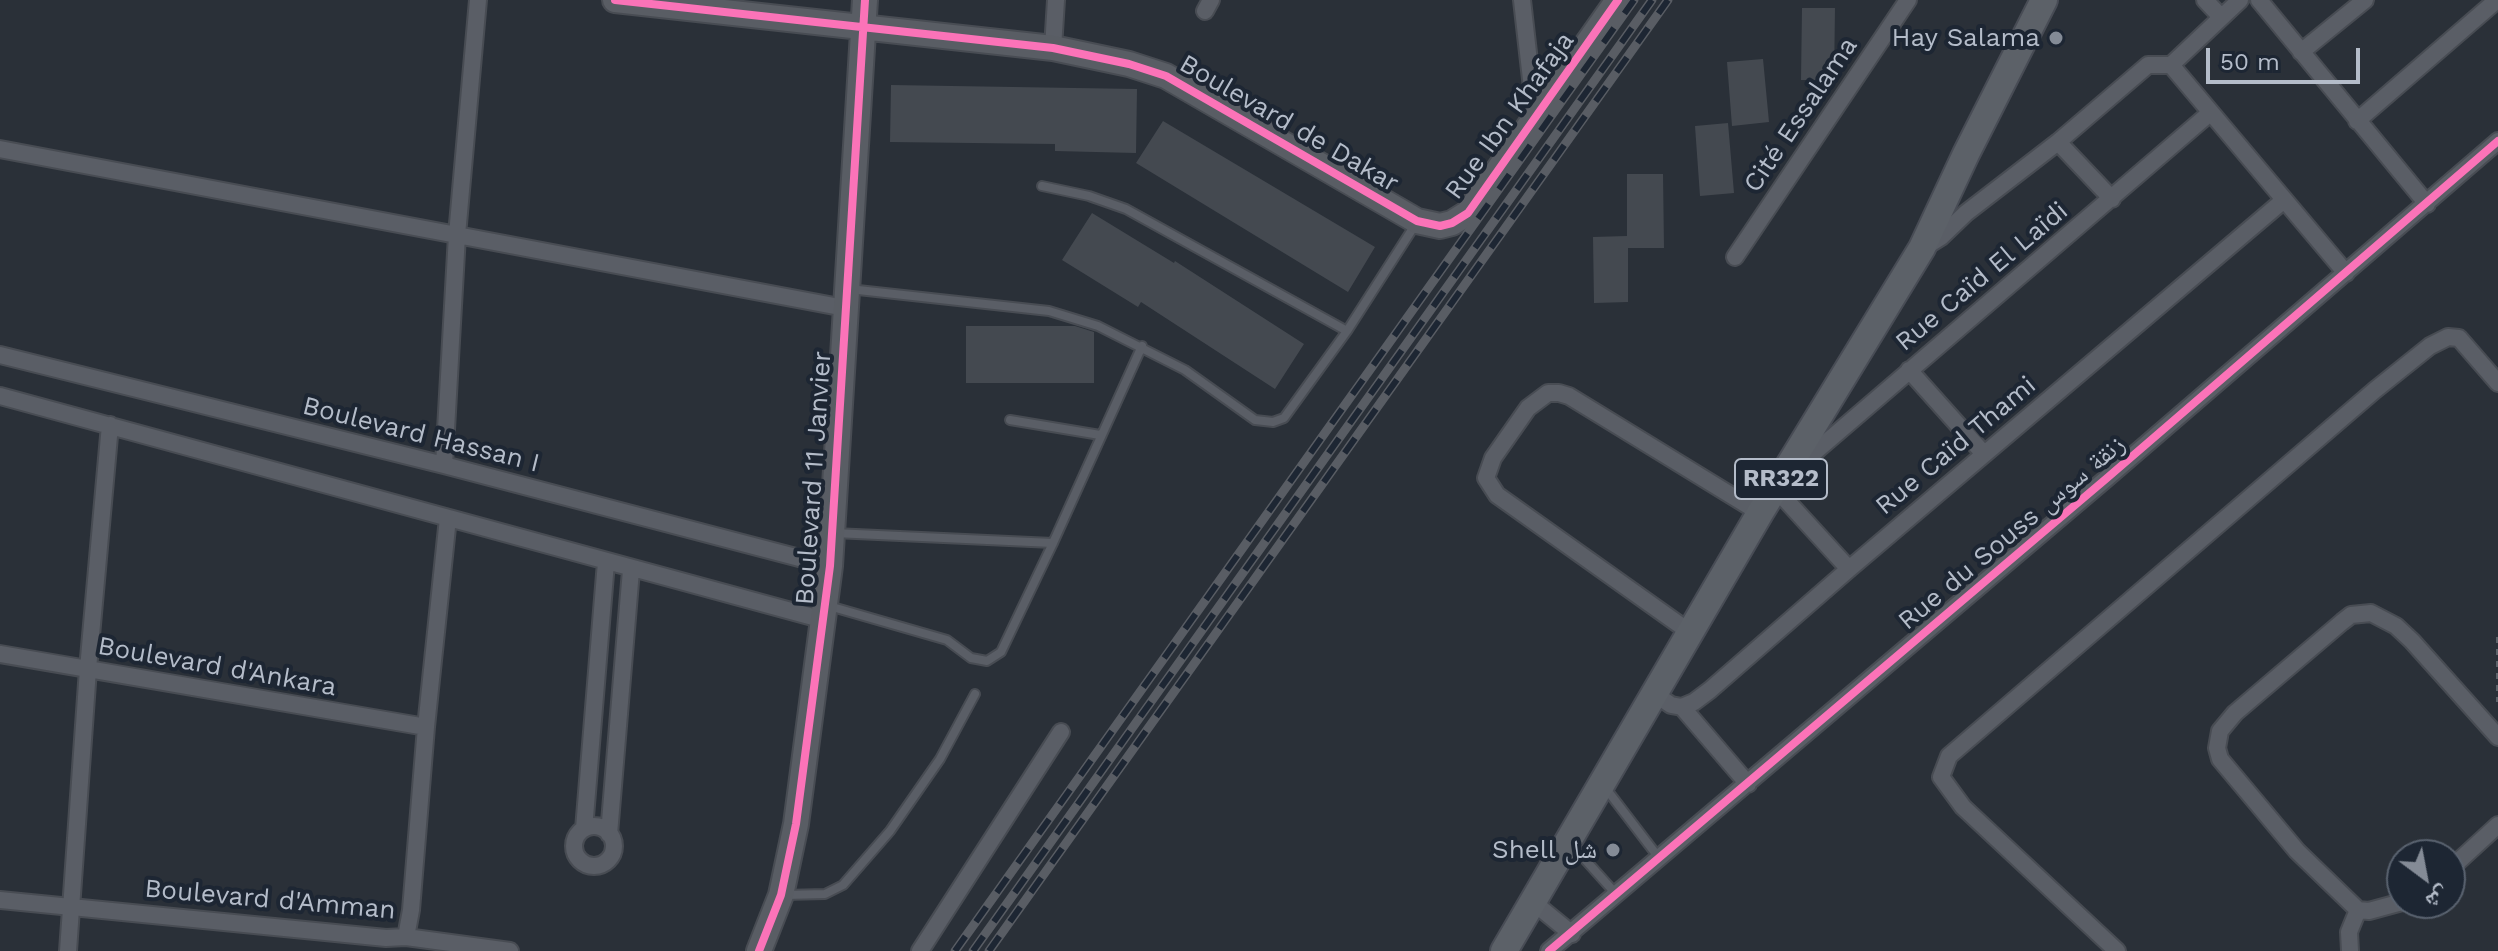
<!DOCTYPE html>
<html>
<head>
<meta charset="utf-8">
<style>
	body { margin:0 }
	#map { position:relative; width:2498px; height:951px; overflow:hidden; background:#2a3038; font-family:"Work Sans","Noto Naskh Arabic",sans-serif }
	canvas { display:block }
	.north { position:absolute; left:2386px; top:839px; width:80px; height:80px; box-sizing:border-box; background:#1d2633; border:2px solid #59626f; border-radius:50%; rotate:148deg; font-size:22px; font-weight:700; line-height:32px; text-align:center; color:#b4bcc9 }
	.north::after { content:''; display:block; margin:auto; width:28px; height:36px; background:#848b96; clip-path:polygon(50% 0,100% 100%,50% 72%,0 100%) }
	.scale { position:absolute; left:2206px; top:48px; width:154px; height:36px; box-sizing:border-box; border:4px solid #b4bcc9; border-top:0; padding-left:10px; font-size:24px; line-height:28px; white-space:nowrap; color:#b4bcc9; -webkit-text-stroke:6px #1d2633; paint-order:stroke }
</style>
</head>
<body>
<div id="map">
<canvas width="2498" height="951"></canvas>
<div class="north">ش</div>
<div class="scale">50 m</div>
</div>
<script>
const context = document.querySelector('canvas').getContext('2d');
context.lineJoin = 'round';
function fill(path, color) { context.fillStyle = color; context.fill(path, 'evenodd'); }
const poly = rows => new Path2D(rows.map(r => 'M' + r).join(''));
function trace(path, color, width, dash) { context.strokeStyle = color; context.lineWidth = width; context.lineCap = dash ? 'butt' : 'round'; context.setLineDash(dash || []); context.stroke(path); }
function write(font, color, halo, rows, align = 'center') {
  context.font = font + ' "Work Sans","Noto Naskh Arabic",sans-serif'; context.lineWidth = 8; context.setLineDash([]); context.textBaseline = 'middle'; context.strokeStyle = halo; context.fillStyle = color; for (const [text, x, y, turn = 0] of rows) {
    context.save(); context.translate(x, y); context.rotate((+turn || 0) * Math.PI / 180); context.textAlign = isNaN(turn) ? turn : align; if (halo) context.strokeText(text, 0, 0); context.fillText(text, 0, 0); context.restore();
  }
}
fill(poly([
	[1802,8,1835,8,1834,80,1801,80],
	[1763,59,1769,122,1732,126,1727,62],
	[891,85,1137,89,1136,153,1055,151,1055,144,890,142],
	[1163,121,1375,247,1348,292,1136,163],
	[1728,123,1734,193,1700,196,1695,126],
	[1627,174,1663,174,1664,248,1628,248,1628,302,1594,303,1593,237,1627,236],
	[1092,213,1174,263,1175,261,1304,344,1275,389,1141,302,1138,307,1062,260],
	[966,326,1075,326,1094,332,1094,383,966,383]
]), '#444950');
const lane = poly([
	[1042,186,1089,196,1126,209,1347,331],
	[849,289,1049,311,1098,326,1185,370,1255,420,1273,422,1284,418,1347,331,1415,225],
	[1010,420,1100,435],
	[834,533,1053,543],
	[829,606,947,640,971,658,987,661,1001,652,1053,543,1142,346],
	[1604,786,1659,858],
	[1572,845,1616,894],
	[784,895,825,894,843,885,890,831,940,759,975,694]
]);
const street = poly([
	[1522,0,1535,114],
	[2205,0,2221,17],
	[2259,0,2427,204],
	[1205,11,1211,0],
	[1053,48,1056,0],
	[2301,52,2365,0],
	[2171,65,2346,273],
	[2357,121,2497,0],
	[2058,142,2112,199],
	[0,149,845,308],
	[1925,247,1941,237,1966,213,2058,142,2148,65,2171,65,2240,0],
	[1735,257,1908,0],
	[0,355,444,465,830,566],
	[1909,370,1984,454],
	[0,396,824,620],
	[444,465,457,235,478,0],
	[1795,469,2210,113],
	[1775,488,1849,569],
	[1691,633,1497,495,1486,478,1493,458,1528,408,1548,393,1559,393,1569,396,1760,513],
	[0,654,426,727],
	[1655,694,1671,705,1682,707,1694,702,1710,690,1849,569,2284,200],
	[1682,707,1748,784],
	'574 846a20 20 0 1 1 40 0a20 20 0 1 1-40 0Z',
	[584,829,606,562],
	[609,834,631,570],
	[2450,869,2498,825],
	[0,900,386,938,406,937,411,910,426,727,448,518],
	[1533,902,1572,934],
	[2402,902,2369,911,2358,910,2297,851,2220,759,2217,748,2220,731,2235,713,2342,622,2351,615,2371,613,2396,626,2412,641,2498,737],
	[406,937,510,951],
	[68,951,88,669,110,425],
	[920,951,1061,732],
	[1549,951,2107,478,2498,141],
	[2117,951,1963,807,1941,777,1949,756,2375,390,2430,346,2448,337,2459,338,2498,383],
	[2350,951,2349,932,2358,910]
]);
const secondary = poly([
	[615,0,1053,48,1129,64,1166,76,1417,221,1440,226,1452,223,1468,213,1618,0],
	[759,951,781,895,796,824,830,566,865,0]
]);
const primary = poly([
	[1504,951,1760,513,1922,248,1966,154,2044,0]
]);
trace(lane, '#484c53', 12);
trace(street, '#484c53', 20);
trace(secondary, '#484c53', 28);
trace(primary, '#484c55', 30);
trace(poly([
	[2498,637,2498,702]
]), '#5d636a', 4, [6, 6]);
trace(lane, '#5a5e66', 8);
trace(street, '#5a5e66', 16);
trace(secondary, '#595d64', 24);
trace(primary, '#5c6168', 26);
const rail = poly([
	[955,951,1634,0],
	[973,951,1652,0],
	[989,951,1668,0]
]);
trace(rail, '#595d64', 9);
trace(rail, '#1d2633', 6, [18]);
trace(poly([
	[615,0,1053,48,1129,64,1166,76,1417,221,1440,226,1452,223,1468,213,1618,0],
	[759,951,781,895,796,824,830,566,865,0],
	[1549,951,2107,478,2498,141]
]), '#fb73b8', 8);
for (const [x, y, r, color] of [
	[2056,38,8,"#848b96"],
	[1613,850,8,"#848b96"]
]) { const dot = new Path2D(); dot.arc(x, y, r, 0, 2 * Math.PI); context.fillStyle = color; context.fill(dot); trace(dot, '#1d2633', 3); }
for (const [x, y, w] of [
	[1781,479,92]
]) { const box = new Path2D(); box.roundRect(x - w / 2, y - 20, w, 40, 6); context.fillStyle = '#1d2633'; context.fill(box); trace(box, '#b4bcc9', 2); }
write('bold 24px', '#b4bcc9', null, [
	["RR322",1781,479]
]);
write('26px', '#b4bcc9', '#1d2633', [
	["Hay Salama",2040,38],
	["Shell شل",1597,850]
], 'right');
write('26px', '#b4bcc9', '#1d2633', [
	["Cité Essalama",1801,115,-56],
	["Rue Ibn Khafaja",1510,116,-54],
	["Boulevard de Dakar",1289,124,30],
	["Rue Caïd El Laïdi",1982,277,-40],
	["Boulevard Hassan I",421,435,14],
	["Rue Caïd Thami",1956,446,-40],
	["Boulevard 11 Janvier",814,478,-86],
	["Rue du Souss زنقة سوس",2012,533,-40],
	["Boulevard d'Ankara",217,667,10],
	["Boulevard d'Amman",270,900,5]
]);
</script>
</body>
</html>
